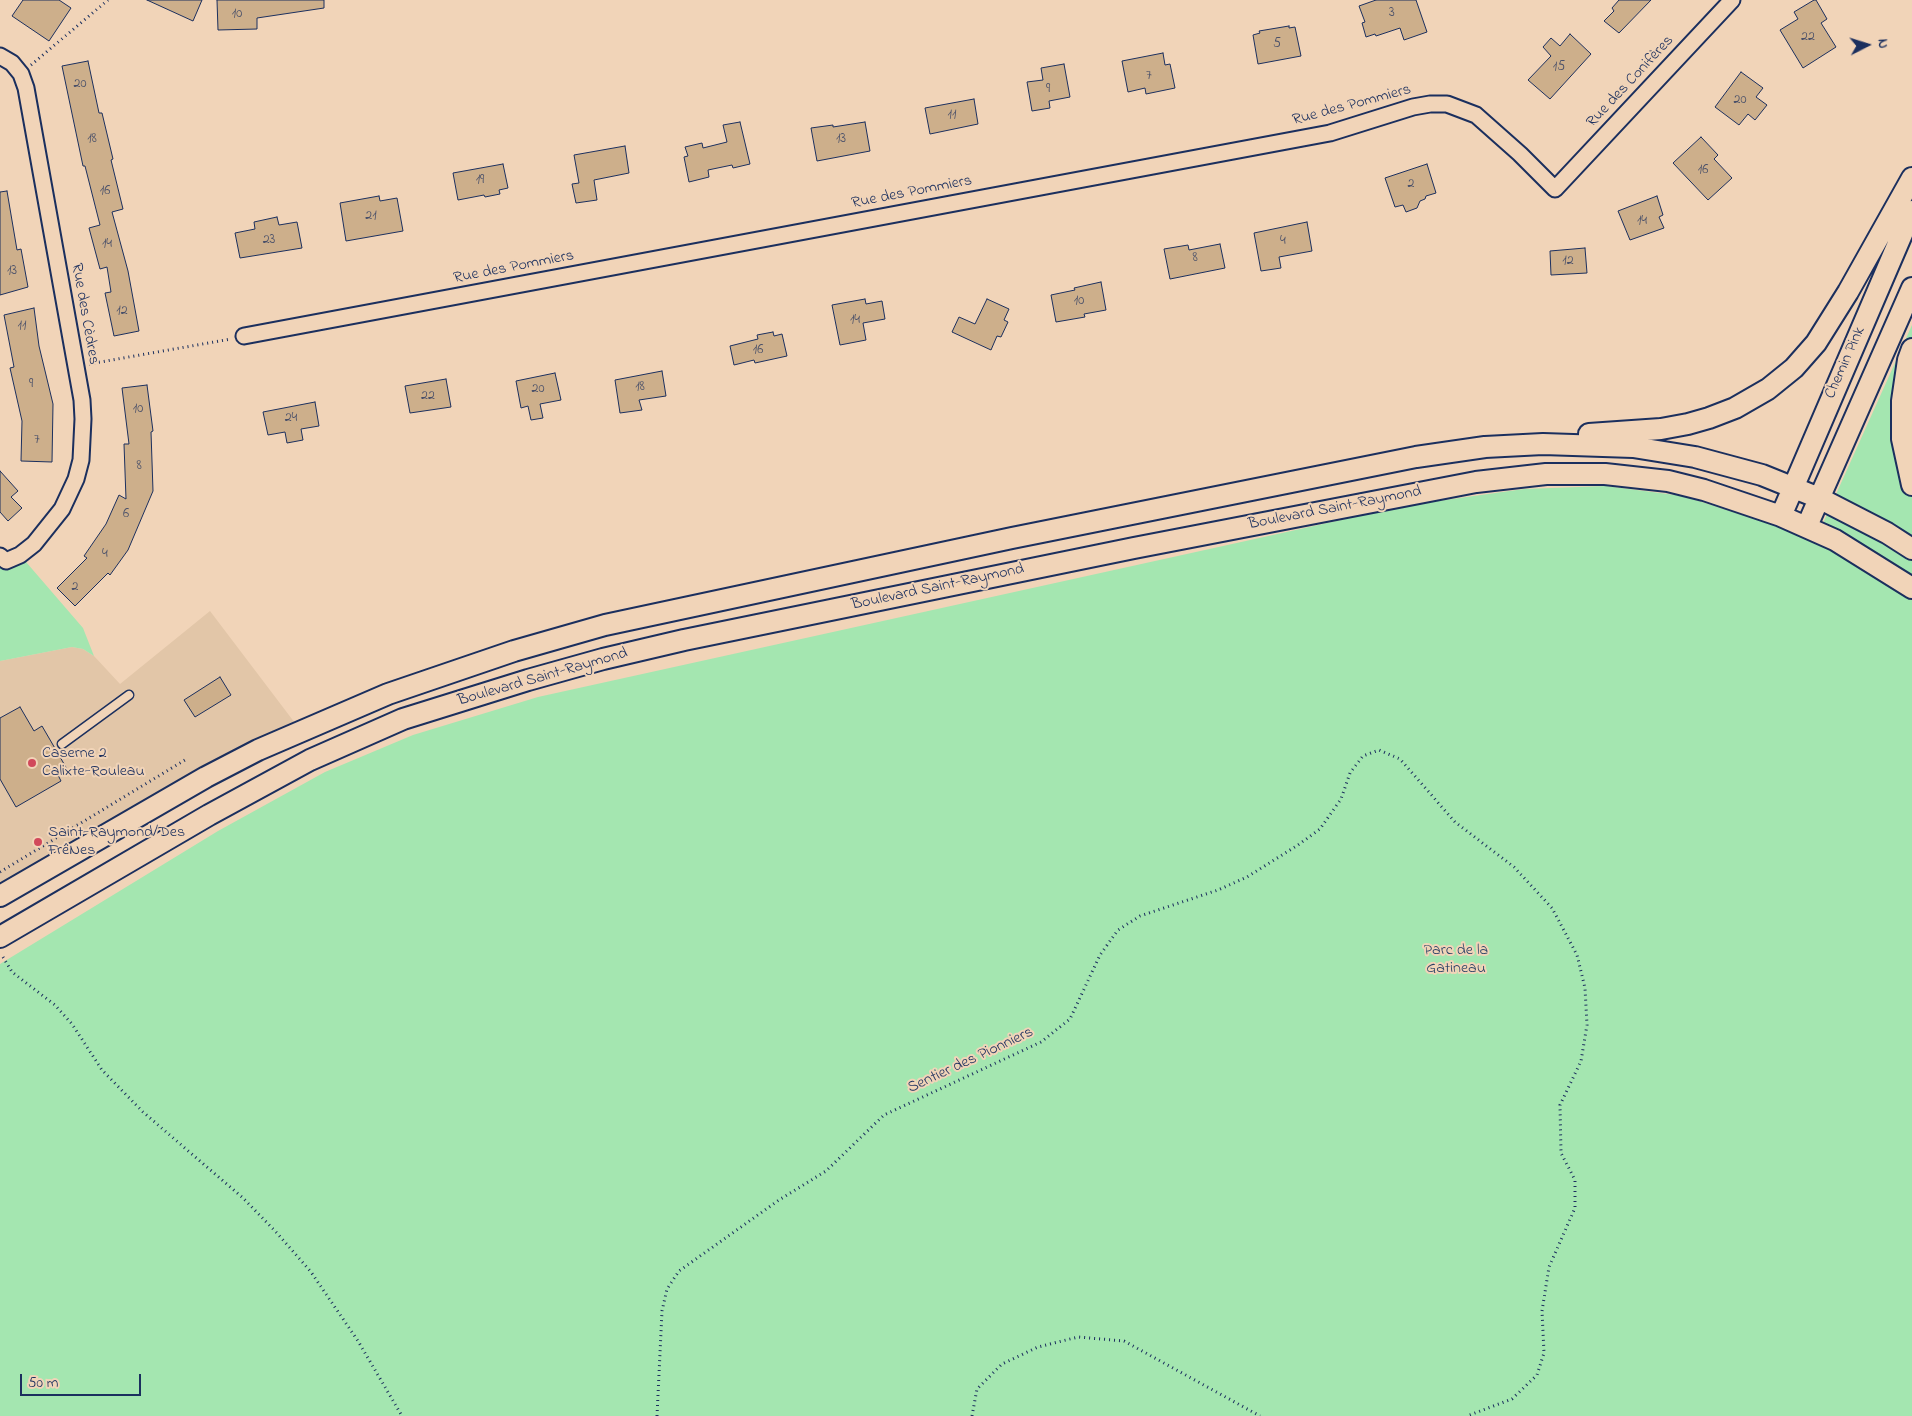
<!DOCTYPE html>
<html>
<head>
<meta charset="utf-8">
<style>
	body { margin:0 }
	#map { position:relative; width:1912px; height:1416px; overflow:hidden; background:#f1d4b8; font-family:"Indie Flower",sans-serif }
	canvas { display:block }
	.north { position:absolute; left:1842px; top:20px; width:50px; height:50px; -webkit-text-stroke:4px #f1d4b8; paint-order:stroke; rotate:85deg; font-size:14px; font-weight:700; line-height:20px; text-align:center; color:#1b2f5e }
	.north::after { content:''; display:block; margin:auto; width:18px; height:22px; background:#1b2f5e; clip-path:polygon(50% 0,100% 100%,50% 72%,0 100%) }
	.scale { position:absolute; left:20px; top:1374px; width:121px; height:22px; box-sizing:border-box; border:2px solid #1b2f5e; border-top:0; padding-left:6px; font-size:15px; line-height:18px; white-space:nowrap; color:#1b2f5e; -webkit-text-stroke:4px #f1d4b8; paint-order:stroke }
</style>
</head>
<body>
<div id="map">
<canvas width="1912" height="1416"></canvas>
<div class="north">N</div>
<div class="scale">50 m</div>
</div>
<script>
const context = document.querySelector('canvas').getContext('2d');
context.lineJoin = 'round';
function fill(path, color) { context.fillStyle = color; context.fill(path, 'evenodd'); }
const poly = rows => new Path2D(rows.map(r => 'M' + r).join(''));
function trace(path, color, width, dash) { context.strokeStyle = color; context.lineWidth = width; context.lineCap = dash ? 'butt' : 'round'; context.setLineDash(dash || []); context.stroke(path); }
function write(font, color, halo, rows, align = 'center') {
  context.font = font + ' "Indie Flower",sans-serif'; context.lineWidth = 4; context.setLineDash([]); context.textBaseline = 'middle'; context.strokeStyle = halo; context.fillStyle = color; for (const [text, x, y, turn = 0] of rows) {
    context.save(); context.translate(x, y); context.rotate((+turn || 0) * Math.PI / 180); context.textAlign = isNaN(turn) ? turn : align; if (halo) context.strokeText(text, 0, 0); context.fillText(text, 0, 0); context.restore();
  }
}
fill(poly([
	[210,611,301,731,0,896,0,661,72,647,83,649,94,656,120,684]
]), '#e2c6a8');
fill(poly([
	[1912,325,1912,1416,0,1416,0,964,218,831,325,772,413,735,538,697,1409,505,1524,489,1606,486,1683,496,1768,523,1815,541],
	[20,555,83,628,94,656,83,649,72,647,0,661,0,556]
]), '#a4e6b0');
const building = poly([
	[23,0,59,0,71,8,49,41,12,16,23,0],
	[147,0,202,0,193,21,147,0],
	[217,0,324,0,324,8,257,18,257,29,218,30,217,0],
	[1376,0,1416,0,1427,32,1404,40,1400,28,1376,36,1375,34,1366,37,1362,23,1365,22,1359,6,1376,0],
	[1619,0,1651,0,1619,33,1604,21,1614,11,1612,8,1619,0],
	[1814,0,1816,0,1827,19,1821,23,1836,47,1803,68,1780,30,1798,19,1794,12,1814,0],
	[1289,26,1289,28,1295,27,1301,56,1258,64,1253,35,1260,33,1259,31,1289,26],
	[1570,34,1591,54,1550,99,1528,80,1551,56,1543,47,1551,38,1560,46,1570,34],
	[1163,53,1165,65,1170,64,1175,88,1146,94,1145,88,1128,92,1122,61,1163,53],
	[88,61,99,113,102,113,113,159,111,160,123,209,112,212,128,271,139,331,114,336,105,293,111,292,107,267,100,269,89,228,100,225,85,166,83,166,62,66,88,61],
	[1064,64,1070,97,1049,101,1050,108,1032,111,1027,82,1043,80,1041,68,1064,64],
	[1741,72,1763,88,1756,97,1767,105,1755,120,1748,114,1739,125,1715,107,1741,72],
	[974,99,978,124,930,134,925,108,974,99],
	[740,122,750,164,733,168,732,165,708,170,709,177,689,182,684,157,688,156,685,147,702,143,703,148,727,142,723,125,740,122],
	[865,122,870,151,817,161,811,128,833,125,833,127,865,122],
	[1701,137,1718,155,1714,159,1732,178,1708,200,1673,163,1701,137],
	[625,146,629,173,594,180,597,200,576,203,572,184,579,183,574,155,625,146],
	[503,164,508,188,499,190,500,194,485,197,484,195,458,200,453,173,503,164],
	[1427,164,1436,193,1426,196,1425,199,1420,201,1417,208,1406,212,1403,205,1395,207,1385,178,1427,164],
	[7,191,17,250,21,249,28,287,0,295,0,192,7,191],
	[379,196,380,201,397,198,403,231,346,241,340,203,379,196],
	[1657,196,1663,215,1659,217,1664,228,1630,240,1618,211,1657,196],
	[277,217,279,225,297,222,302,248,240,258,235,233,255,229,254,222,277,217],
	[1307,222,1312,251,1279,257,1281,268,1261,271,1254,233,1307,222],
	[1220,244,1225,268,1170,279,1164,249,1188,245,1189,250,1220,244],
	[1585,248,1587,273,1551,275,1550,251,1585,248],
	[1101,282,1106,310,1084,314,1085,317,1056,322,1051,295,1075,290,1074,288,1101,282],
	[865,299,866,304,882,301,885,319,863,323,866,340,840,345,832,305,865,299],
	[987,299,1009,309,1004,320,1008,322,1001,337,997,336,991,350,952,332,959,317,975,324,987,299],
	[34,308,39,346,53,404,52,462,21,461,22,421,10,368,14,367,4,315,34,308],
	[773,332,774,336,782,334,787,356,755,363,754,360,734,365,730,346,758,339,757,335,773,332],
	[662,371,666,396,639,400,642,410,620,413,615,380,662,371],
	[555,373,561,400,540,404,543,418,531,420,528,406,521,408,516,381,555,373],
	[446,379,451,407,410,413,405,386,446,379],
	[147,385,153,431,151,432,153,491,128,550,110,575,108,573,75,606,57,588,87,558,84,556,106,524,119,495,126,499,124,444,129,444,122,388,147,385],
	[315,402,319,426,301,429,303,440,287,443,285,432,268,435,263,412,315,402],
	[0,471,18,491,11,497,22,508,8,521,0,512,0,471],
	[220,677,231,695,195,717,184,700,220,677],
	[20,707,34,731,42,726,67,769,58,775,61,781,16,807,0,779,0,718,20,707]
]);
fill(building, '#cdaf8b');
trace(building, '#1b2f5e', 1);
const service = poly([
	[62,744,129,695]
]);
const minor = poly([
	[0,56,12,63,21,74,26,88,82,400,83,419,81,460,76,479,62,509,34,544,20,555,6,561,0,556],
	[244,336,1330,133,1413,107,1430,104,1447,104,1476,115,1520,154,1555,189,1732,0]
]);
const secondary = poly([
	[1912,349,1908,360,1902,401,1902,439,1912,485],
	[1589,434,1661,429,1688,424,1709,418,1735,408,1768,389,1794,368,1816,343,1848,292,1912,178],
	[1781,516,1912,211],
	[1807,526,1912,288],
	[0,896,206,777,258,750,388,694,514,651,605,625,1012,538,1416,457,1485,447,1543,444,1633,447,1695,457,1762,475,1819,498,1887,533,1912,549],
	[0,937,209,815,310,760,403,719,528,680,603,659,684,640,1134,548,1476,482,1546,474,1605,474,1668,481,1704,490,1781,516,1835,540,1912,588]
]);
trace(service, '#1b2f5e', 11);
trace(minor, '#1b2f5e', 19);
trace(secondary, '#1b2f5e', 24);
trace(poly([
	[31,65,108,0],
	[89,364,231,339],
	[0,872,185,760],
	[3,957,12,972,55,1005,72,1024,102,1070,143,1112,243,1198,277,1233,311,1272,358,1341,402,1416],
	[657,1416,662,1311,667,1289,679,1271,779,1200,826,1171,884,1115,1041,1042,1070,1019,1100,955,1118,930,1140,916,1218,890,1247,877,1298,845,1320,829,1341,799,1350,773,1363,756,1379,750,1400,759,1455,822,1514,867,1552,908,1577,955,1585,988,1587,1025,1581,1061,1560,1105,1561,1153,1575,1180,1575,1208,1549,1267,1542,1311,1544,1353,1537,1375,1512,1399,1467,1416],
	[972,1416,977,1389,1002,1364,1038,1347,1078,1337,1124,1341,1260,1416]
]), '#1b2f5e', 3, [1, 4]);
trace(service, '#f1d4b8', 8);
trace(minor, '#f1d4b8', 15);
trace(secondary, '#f1d4b8', 20);
for (const [x, y, r, color] of [
	[32,763,5,"#d1495b"],
	[38,842,5,"#d1495b"]
]) { const dot = new Path2D(); dot.arc(x, y, r, 0, 2 * Math.PI); context.fillStyle = color; context.fill(dot); trace(dot, '#f1d4b8', 2); }
write('14px', '#484f69', null, [
	["3",1392,14],
	["10",237,15],
	["22",1808,38],
	["5",1277,45],
	["15",1559,68],
	["7",1149,77],
	["20",80,85],
	["9",1048,90],
	["20",1740,101],
	["11",952,116],
	["18",92,140],
	["13",841,140],
	["16",1703,171],
	["19",480,181],
	["2",1411,185],
	["16",105,192],
	["21",371,217],
	["14",1642,222],
	["23",269,241],
	["4",1283,242],
	["14",107,245],
	["8",1195,259],
	["12",1568,262],
	["13",12,272],
	["10",1079,302],
	["12",122,312],
	["14",855,321],
	["11",22,327],
	["16",758,351],
	["9",31,385],
	["18",640,388],
	["20",538,390],
	["22",428,397],
	["10",138,410],
	["24",291,419],
	["7",37,441],
	["8",139,467],
	["6",126,515],
	["4",105,555],
	["2",75,588]
]);
write('16px', '#1b2f5e', '#f1d4b8', [
	["Rue des Conifères",1631,82,-47],
	["Rue des Pommiers",1352,106,-15],
	["Rue des Pommiers",912,193,-11],
	["Rue des Pommiers",514,268,-11],
	["Rue des Cèdres",84,314,80],
	["Chemin Pink",1846,363,-66],
	["Boulevard Saint-Raymond",1335,509,-11],
	["Boulevard Saint-Raymond",938,588,-12],
	["Boulevard Saint-Raymond",543,678,-16],
	["Sentier des Pionniers",971,1061,-25]
]);
write('16px', '#1b2f5e', '#f1d4b8', [
	["Caserne 2",42,754],
	["Calixte-Rouleau",42,772],
	["Saint-Raymond/Des",48,833],
	["FrêNes",48,851]
], 'left');
write('16px', '#294166', '#f1d4b8', [
	["Parc de la",1456,951],
	["Gatineau",1456,969]
]);
</script>
</body>
</html>
